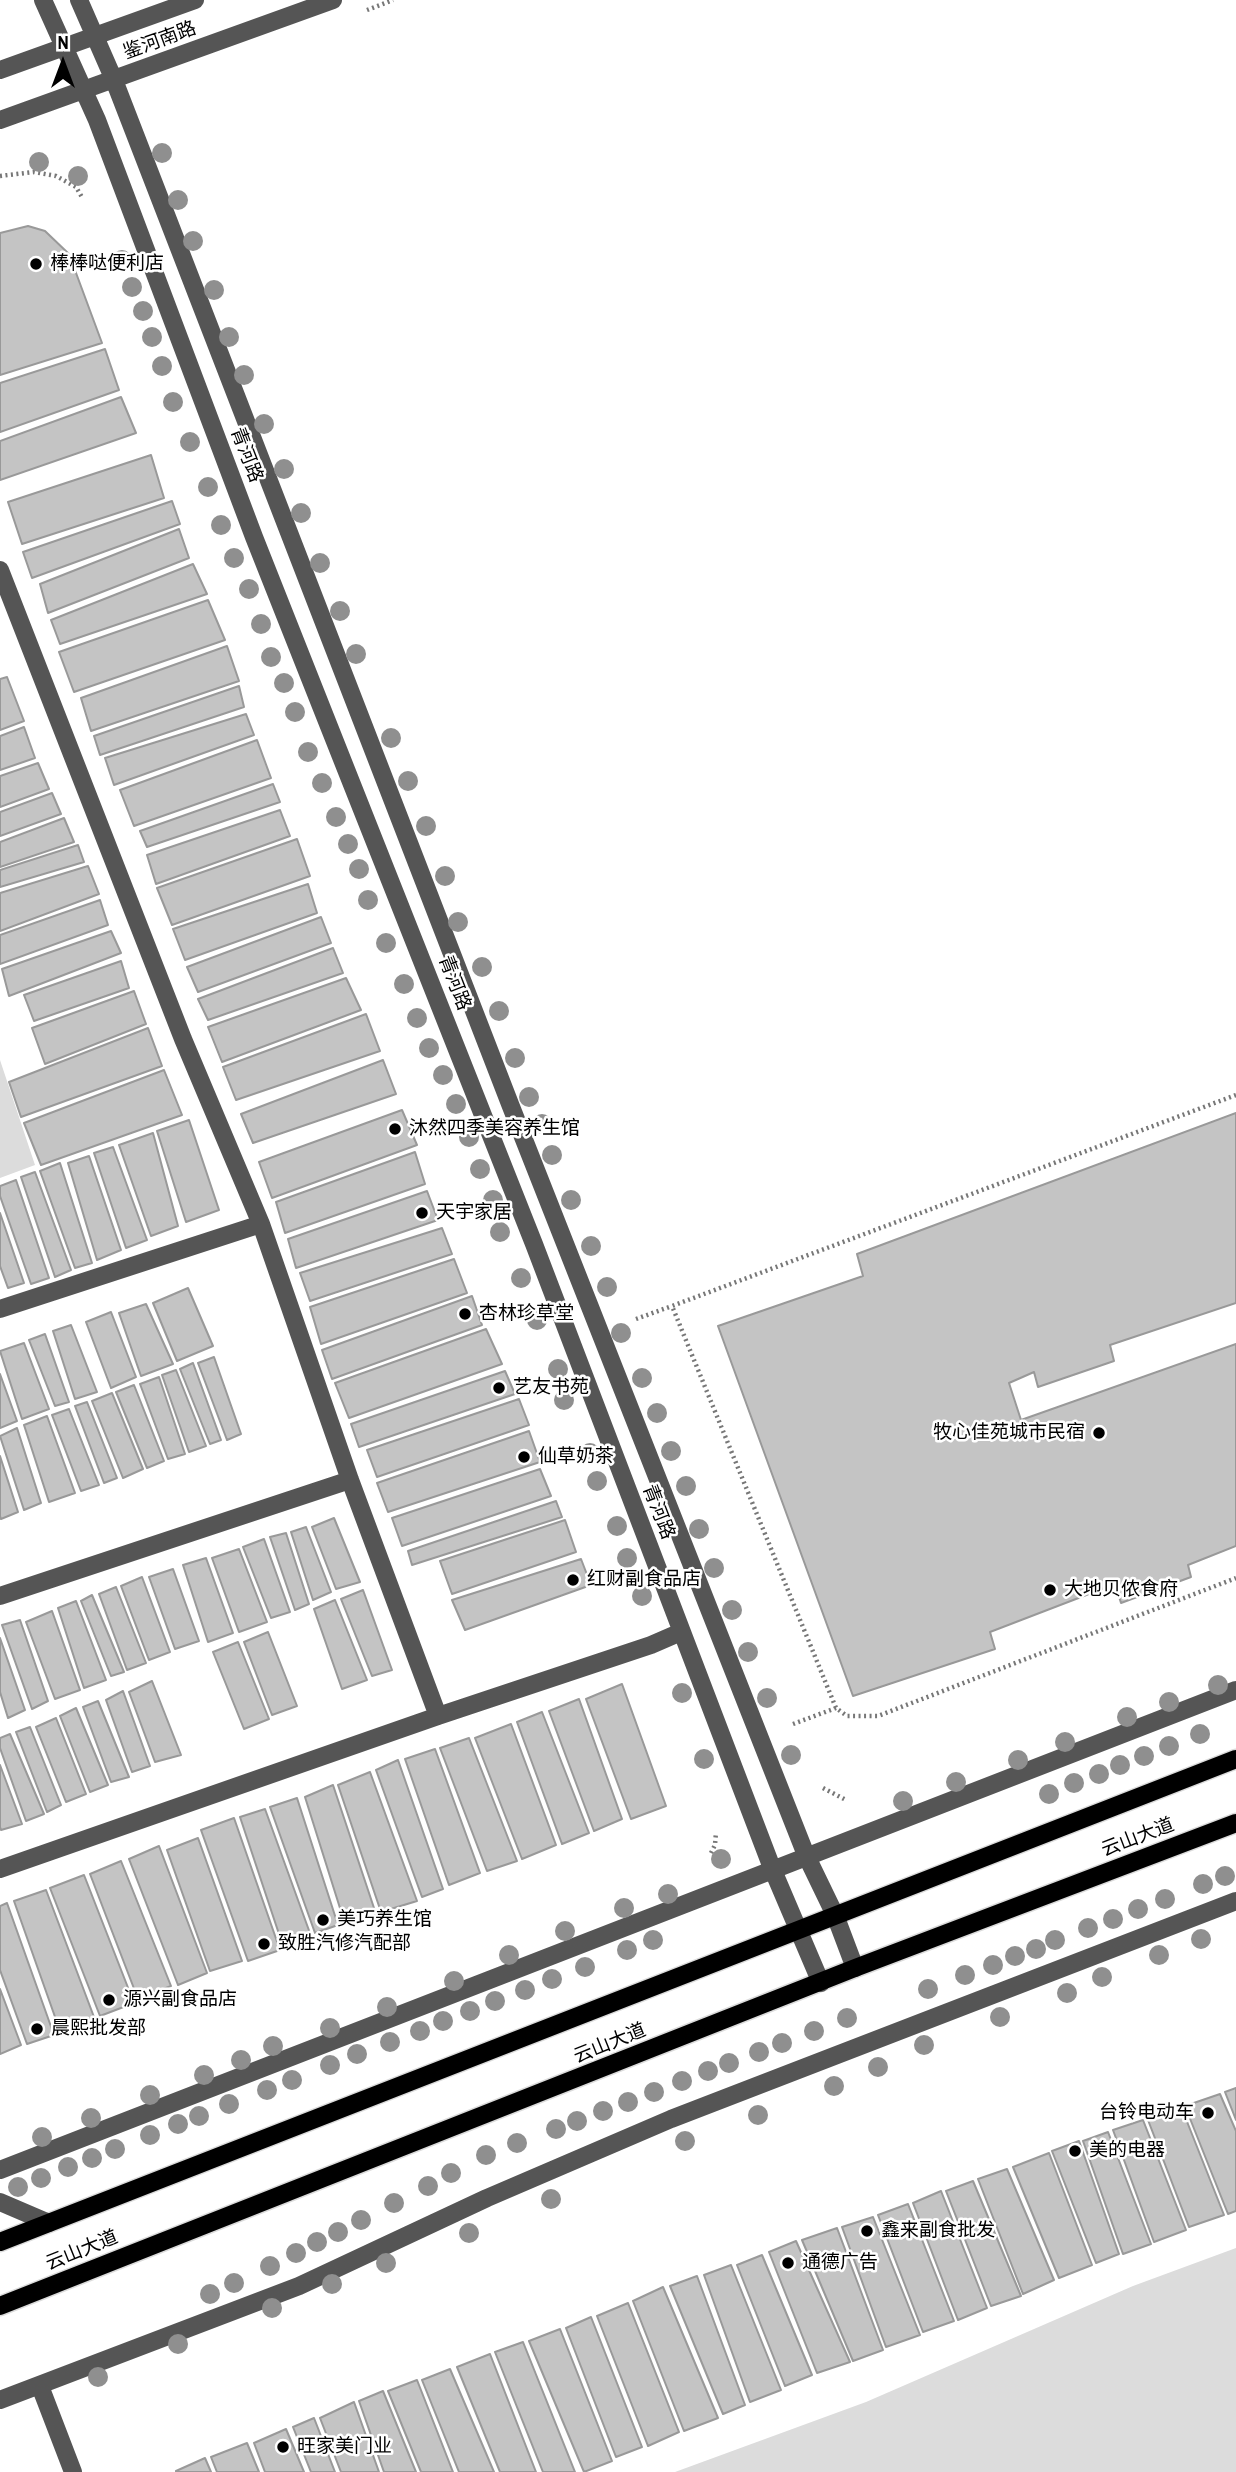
<!DOCTYPE html>
<html>
<head>
<meta charset="utf-8">
<style>
	body { margin:0 }
	#map { position:relative; width:1236px; height:2472px; overflow:hidden; background:#fff; font-family:"Archivo Narrow",sans-serif }
	canvas { display:block }
	.north { position:absolute; left:28px; top:28px; width:70px; height:70px; -webkit-text-stroke:5px #fff; paint-order:stroke; rotate:0deg; font-size:19px; font-weight:700; line-height:28px; text-align:center; color:#000 }
	.north::after { content:''; display:block; margin:auto; width:24px; height:32px; background:#000; clip-path:polygon(50% 0,100% 100%,50% 72%,0 100%) }
</style>
</head>
<body>
<div id="map">
<canvas width="1236" height="2472"></canvas>
<div class="north">N</div>
</div>
<script>
const context = document.querySelector('canvas').getContext('2d');
context.lineJoin = 'round';
function fill(path, color) { context.fillStyle = color; context.fill(path, 'evenodd'); }
const poly = rows => new Path2D(rows.map(r => 'M' + r).join(''));
function trace(path, color, width, dash) { context.strokeStyle = color; context.lineWidth = width; context.lineCap = dash ? 'butt' : 'round'; context.setLineDash(dash || []); context.stroke(path); }
function write(font, color, halo, rows, align = 'center') {
  context.font = font + ' "Archivo Narrow","Noto Sans SC",sans-serif'; context.lineWidth = 5; context.setLineDash([]); context.textBaseline = 'middle'; context.strokeStyle = halo; context.fillStyle = color; for (const [text, x, y, turn = 0] of rows) {
    context.save(); context.translate(x, y); context.rotate((+turn || 0) * Math.PI / 180); context.textAlign = isNaN(turn) ? turn : align; if (halo) context.strokeText(text, 0, 0); context.fillText(text, 0, 0); context.restore();
  }
}
fill(poly([
	[0,1060,35,1165,0,1178],
	[1236,2248,1236,2472,675,2472,866,2402,1133,2286]
]), '#dcdcdc');
const building = poly([
	[28,226,45,231,69,254,102,343,0,375,0,233,28,226],
	[105,349,119,390,0,432,0,383,105,349],
	[121,397,136,433,0,480,0,441,121,397],
	[151,455,164,498,22,544,8,502,151,455],
	[172,501,180,524,32,578,23,552,172,501],
	[179,529,189,558,48,613,40,584,179,529],
	[193,564,207,594,60,644,51,620,193,564],
	[208,600,225,640,74,692,59,652,208,600],
	[227,646,239,681,91,731,81,698,227,646],
	[7,677,24,721,0,730,0,679,7,677],
	[239,686,244,707,100,755,94,736,239,686],
	[246,714,254,735,114,785,105,758,246,714],
	[24,727,35,758,0,770,0,736,24,727],
	[257,740,271,778,134,826,120,790,257,740],
	[38,763,49,789,0,807,0,776,38,763],
	[273,784,280,802,147,847,140,831,273,784],
	[52,793,61,814,0,836,0,812,52,793],
	[280,810,290,836,156,884,147,855,280,810],
	[64,818,74,842,0,867,0,842,64,818],
	[297,839,310,876,172,925,157,888,297,839],
	[78,845,84,862,0,887,0,870,78,845],
	[88,866,99,894,0,931,0,893,88,866],
	[308,884,317,913,185,960,173,929,308,884],
	[100,900,108,925,0,964,0,935,100,900],
	[321,917,331,943,198,992,187,967,321,917],
	[111,931,121,953,9,996,2,969,111,931],
	[333,948,343,973,208,1020,198,999,333,948],
	[121,961,129,988,34,1021,24,995,121,961],
	[346,978,361,1010,222,1062,208,1027,346,978],
	[134,991,146,1024,45,1064,32,1028,134,991],
	[366,1014,380,1051,236,1100,223,1067,366,1014],
	[148,1028,162,1066,21,1117,9,1082,148,1028],
	[383,1060,396,1094,253,1143,241,1114,383,1060],
	[164,1070,182,1115,41,1165,24,1123,164,1070],
	[402,1110,417,1145,272,1198,259,1162,402,1110],
	[1236,1113,1236,1303,1110,1345,1114,1361,1038,1387,1034,1372,1009,1383,1021,1420,1236,1344,1236,1546,1188,1565,1191,1577,1121,1603,1115,1584,990,1632,995,1649,853,1696,718,1326,863,1276,857,1254,1236,1113],
	[189,1120,219,1210,186,1222,157,1131,189,1120],
	[153,1133,178,1226,151,1236,119,1145,153,1133],
	[113,1147,147,1240,126,1248,94,1153,113,1147],
	[415,1152,425,1184,285,1233,276,1202,415,1152],
	[89,1156,121,1250,97,1260,68,1163,89,1156],
	[60,1163,92,1263,75,1268,40,1171,60,1163],
	[35,1172,71,1270,55,1277,21,1177,35,1172],
	[16,1180,49,1278,31,1284,0,1196,0,1186,16,1180],
	[427,1191,438,1220,296,1268,288,1239,427,1191],
	[0,1213,24,1283,8,1288,0,1266,0,1213],
	[442,1228,452,1254,310,1301,300,1273,442,1228],
	[454,1259,467,1293,321,1344,310,1307,454,1259],
	[188,1288,213,1346,177,1361,153,1303,188,1288],
	[472,1296,482,1325,332,1379,322,1350,472,1296],
	[146,1304,173,1364,141,1376,119,1313,146,1304],
	[111,1312,136,1377,111,1388,86,1322,111,1312],
	[71,1325,97,1392,75,1399,53,1331,71,1325],
	[486,1329,502,1364,349,1418,335,1383,486,1329],
	[45,1334,69,1402,55,1406,29,1340,45,1334],
	[24,1343,49,1409,22,1419,0,1351,24,1343],
	[214,1357,241,1434,227,1440,198,1363,214,1357],
	[193,1363,221,1440,210,1444,180,1369,193,1363],
	[176,1370,206,1446,189,1452,162,1375,176,1370],
	[505,1371,515,1394,359,1447,351,1424,505,1371],
	[0,1374,17,1421,0,1428,0,1374],
	[159,1377,185,1454,168,1459,140,1384,159,1377],
	[134,1385,164,1461,147,1468,116,1392,134,1385],
	[112,1393,143,1469,123,1478,92,1401,112,1393],
	[519,1399,529,1425,377,1477,367,1450,519,1399],
	[87,1402,117,1478,104,1483,75,1406,87,1402],
	[69,1409,99,1485,81,1491,52,1415,69,1409],
	[47,1416,75,1493,49,1502,24,1425,47,1416],
	[17,1428,41,1503,24,1510,0,1436,17,1428],
	[529,1431,540,1462,388,1512,377,1483,529,1431],
	[0,1456,18,1512,1,1519,0,1516,0,1456],
	[540,1469,551,1496,402,1546,392,1518,540,1469],
	[556,1501,562,1517,412,1565,408,1551,556,1501],
	[334,1518,360,1582,336,1589,312,1527,334,1518],
	[565,1520,576,1552,452,1594,440,1561,565,1520],
	[306,1527,331,1592,313,1600,291,1532,306,1527],
	[286,1533,309,1604,295,1610,270,1537,286,1533],
	[264,1539,290,1612,271,1618,243,1547,264,1539],
	[239,1549,267,1622,239,1632,212,1558,239,1549],
	[206,1558,233,1633,208,1642,183,1565,206,1558],
	[581,1559,591,1585,465,1630,452,1600,581,1559],
	[173,1569,199,1641,175,1649,149,1577,173,1569],
	[142,1577,170,1652,149,1660,121,1586,142,1577],
	[116,1587,146,1663,127,1670,99,1594,116,1587],
	[363,1590,392,1670,372,1676,341,1599,363,1590],
	[92,1595,124,1672,111,1676,81,1601,92,1595],
	[335,1600,367,1680,342,1689,314,1609,335,1600],
	[76,1601,106,1680,84,1688,58,1608,76,1601],
	[52,1611,80,1690,55,1699,26,1622,52,1611],
	[20,1620,48,1701,32,1709,2,1625,20,1620],
	[268,1632,297,1706,272,1715,244,1642,268,1632],
	[0,1638,25,1710,8,1718,0,1692,0,1638],
	[238,1642,269,1719,244,1729,213,1652,238,1642],
	[152,1681,181,1755,155,1762,129,1692,152,1681],
	[622,1684,666,1806,631,1819,586,1699,622,1684],
	[123,1691,150,1766,132,1772,106,1700,123,1691],
	[579,1699,622,1819,594,1831,549,1711,579,1699],
	[98,1701,129,1777,111,1782,83,1707,98,1701],
	[76,1708,108,1785,90,1792,60,1716,76,1708],
	[542,1712,589,1833,562,1844,517,1722,542,1712],
	[56,1718,86,1794,66,1802,36,1727,56,1718],
	[511,1724,556,1845,522,1859,475,1738,511,1724],
	[30,1727,61,1805,47,1812,16,1732,30,1727],
	[10,1734,44,1814,26,1821,0,1748,0,1738,10,1734],
	[469,1738,517,1861,487,1871,440,1748,469,1738],
	[435,1749,480,1873,449,1885,405,1759,435,1749],
	[398,1760,443,1889,422,1897,376,1770,398,1760],
	[0,1765,22,1824,1,1830,0,1827,0,1765],
	[370,1772,417,1901,381,1912,338,1785,370,1772],
	[333,1785,376,1914,345,1924,305,1797,333,1785],
	[297,1798,338,1925,315,1933,270,1807,297,1798],
	[265,1809,311,1936,283,1946,240,1817,265,1809],
	[234,1818,280,1950,248,1961,201,1830,234,1818],
	[198,1838,242,1961,210,1971,167,1850,198,1838],
	[159,1846,207,1973,178,1985,129,1859,159,1846],
	[121,1861,171,1986,138,1999,90,1874,121,1861],
	[84,1875,134,2003,100,2016,50,1888,84,1875],
	[46,1890,94,2017,60,2031,14,1901,46,1890],
	[7,1903,54,2035,27,2044,0,1970,0,1906,7,1903],
	[0,1989,21,2045,0,2054,0,1989],
	[1236,2088,1236,2120,1225,2092,1236,2088],
	[1220,2094,1236,2131,1236,2211,1228,2214,1185,2106,1220,2094],
	[1182,2109,1224,2215,1189,2227,1148,2120,1182,2109],
	[1143,2120,1186,2230,1154,2242,1113,2130,1143,2120],
	[1108,2132,1151,2244,1123,2254,1083,2141,1108,2132],
	[1079,2141,1119,2254,1096,2263,1052,2151,1079,2141],
	[1049,2153,1092,2265,1059,2278,1013,2167,1049,2153],
	[1007,2169,1054,2280,1023,2294,978,2179,1007,2169],
	[973,2181,1021,2296,991,2306,946,2191,973,2181],
	[941,2191,987,2308,958,2320,913,2203,941,2191],
	[908,2204,954,2321,923,2332,878,2215,908,2204],
	[873,2217,920,2335,886,2347,842,2227,873,2217],
	[837,2228,883,2350,853,2361,802,2240,837,2228],
	[796,2241,850,2362,817,2373,769,2252,796,2241],
	[762,2255,812,2375,785,2386,737,2265,762,2255],
	[731,2265,781,2390,750,2402,704,2275,731,2265],
	[697,2276,745,2405,723,2414,670,2286,697,2276],
	[663,2287,718,2418,684,2431,633,2301,663,2287],
	[628,2303,679,2432,648,2446,597,2316,628,2303],
	[591,2317,642,2447,616,2457,566,2328,591,2317],
	[560,2329,612,2461,584,2472,529,2341,560,2329],
	[523,2342,575,2472,543,2472,495,2352,523,2342],
	[490,2354,536,2472,500,2472,457,2367,490,2354],
	[450,2369,494,2472,459,2472,422,2380,450,2369],
	[417,2380,453,2472,421,2472,388,2391,417,2380],
	[383,2391,416,2472,384,2472,359,2401,383,2391],
	[354,2402,379,2472,341,2472,320,2418,354,2402],
	[314,2418,335,2472,311,2472,293,2427,314,2418],
	[286,2429,304,2472,265,2472,254,2443,286,2429],
	[247,2443,259,2472,217,2472,211,2457,247,2443],
	[205,2458,211,2472,176,2472,176,2471,205,2458]
]);
fill(building, '#c4c4c4');
trace(building, '#999', 2);
const major = poly([
	[0,2242,1236,1759],
	[0,2306,855,1968,1236,1823]
]);
trace(major, '#dbdbdb', 21);
trace(poly([
	[367,10,393,0],
	[0,176,34,172,56,176,76,187,83,199],
	[1236,1095,672,1306,836,1708,847,1716,878,1716,1236,1578],
	[636,1319,672,1306],
	[793,1724,836,1708],
	[823,1788,846,1800],
	[711,1853,715,1845,716,1832]
]), '#777', 4.5, [2, 3.5]);
trace(poly([
	[43,0,97,120,254,537,534,1244,772,1868,821,1983],
	[79,0,114,80,510,1104,806,1855,835,1915,855,1968],
	[0,70,195,0],
	[0,120,333,0],
	[0,570,183,1039,261,1224,350,1480,438,1716],
	[0,1309,261,1224],
	[0,1596,350,1480],
	[0,1869,438,1716,651,1645,681,1632],
	[0,2170,1236,1690],
	[0,2202,49,2223],
	[40,2386,73,2472],
	[0,2400,299,2286,487,2198,671,2119,1236,1901]
]), '#555', 18);
trace(major, '#000', 18);
context.fillStyle = '#8f8f8f';
for (const [x, y] of [
	[162,153],
	[39,162],
	[78,176],
	[178,200],
	[193,241],
	[122,260],
	[132,287],
	[214,290],
	[143,311],
	[152,337],
	[229,337],
	[162,366],
	[244,375],
	[173,402],
	[264,424],
	[190,442],
	[284,469],
	[208,487],
	[301,513],
	[221,525],
	[234,558],
	[320,563],
	[249,589],
	[340,611],
	[261,624],
	[356,654],
	[271,657],
	[284,683],
	[295,712],
	[391,738],
	[308,752],
	[408,781],
	[322,783],
	[336,817],
	[426,826],
	[348,844],
	[359,869],
	[445,876],
	[368,900],
	[458,922],
	[386,943],
	[482,967],
	[404,984],
	[499,1011],
	[417,1018],
	[429,1048],
	[515,1058],
	[443,1075],
	[529,1097],
	[456,1104],
	[542,1124],
	[469,1137],
	[552,1155],
	[480,1169],
	[493,1200],
	[571,1200],
	[500,1232],
	[591,1246],
	[521,1278],
	[607,1287],
	[537,1320],
	[621,1333],
	[558,1369],
	[642,1378],
	[564,1400],
	[657,1413],
	[671,1451],
	[590,1453],
	[597,1481],
	[686,1486],
	[617,1526],
	[699,1529],
	[627,1558],
	[714,1568],
	[642,1596],
	[732,1610],
	[748,1652],
	[1218,1685],
	[682,1693],
	[767,1698],
	[1169,1702],
	[1127,1717],
	[1200,1734],
	[1065,1742],
	[1169,1746],
	[791,1755],
	[1144,1756],
	[704,1759],
	[1018,1760],
	[1120,1765],
	[1099,1774],
	[956,1782],
	[1074,1783],
	[1049,1794],
	[903,1801],
	[721,1859],
	[1225,1876],
	[1203,1884],
	[668,1894],
	[1165,1899],
	[624,1908],
	[1138,1909],
	[1113,1919],
	[1088,1928],
	[565,1931],
	[1201,1939],
	[653,1940],
	[1055,1940],
	[1036,1949],
	[627,1950],
	[509,1955],
	[1159,1955],
	[1015,1956],
	[993,1965],
	[585,1967],
	[965,1975],
	[1102,1977],
	[552,1979],
	[454,1981],
	[928,1989],
	[525,1990],
	[1067,1993],
	[495,2001],
	[387,2007],
	[470,2011],
	[1000,2017],
	[847,2018],
	[443,2021],
	[330,2028],
	[420,2031],
	[814,2031],
	[390,2042],
	[782,2043],
	[924,2045],
	[273,2046],
	[759,2052],
	[357,2054],
	[241,2060],
	[729,2063],
	[330,2065],
	[878,2067],
	[708,2071],
	[204,2075],
	[292,2080],
	[682,2081],
	[834,2086],
	[267,2090],
	[654,2092],
	[150,2095],
	[628,2102],
	[229,2104],
	[603,2111],
	[758,2115],
	[199,2116],
	[91,2118],
	[577,2121],
	[178,2124],
	[556,2129],
	[150,2135],
	[42,2137],
	[685,2141],
	[517,2143],
	[115,2149],
	[486,2155],
	[92,2158],
	[68,2167],
	[451,2173],
	[41,2178],
	[428,2186],
	[18,2187],
	[551,2199],
	[394,2203],
	[361,2220],
	[338,2232],
	[469,2233],
	[317,2242],
	[296,2253],
	[386,2263],
	[270,2266],
	[234,2283],
	[332,2284],
	[210,2294],
	[272,2308],
	[178,2344],
	[98,2377]
]) { context.beginPath(); context.arc(x, y, 10, 0, 2 * Math.PI); context.fill(); }
for (const [x, y, r, color] of [
	[36,264,7,"#000"],
	[395,1129,7,"#000"],
	[422,1213,7,"#000"],
	[465,1314,7,"#000"],
	[499,1388,7,"#000"],
	[1099,1433,7,"#000"],
	[524,1457,7,"#000"],
	[573,1580,7,"#000"],
	[1050,1590,7,"#000"],
	[323,1920,7,"#000"],
	[264,1944,7,"#000"],
	[109,2000,7,"#000"],
	[37,2029,7,"#000"],
	[1208,2113,7,"#000"],
	[1075,2151,7,"#000"],
	[867,2231,7,"#000"],
	[788,2263,7,"#000"],
	[283,2447,7,"#000"]
]) { const dot = new Path2D(); dot.arc(x, y, r, 0, 2 * Math.PI); context.fillStyle = color; context.fill(dot); trace(dot, '#fff', 2.5); }
write('19px', '#000', '#fff', [
	["鉴河南路",160,41,-20],
	["青河路",246,455,69],
	["青河路",454,983,69],
	["青河路",658,1512,69],
	["云山大道",1138,1838,-21],
	["云山大道",610,2044,-22],
	["云山大道",82,2251,-22]
]);
write('19px', '#000', '#fff', [
	["棒棒哒便利店",50,264],
	["沐然四季美容养生馆",409,1129],
	["天宇家居",436,1213],
	["杏林珍草堂",479,1314],
	["艺友书苑",513,1388],
	["牧心佳苑城市民宿",1085,1433,"right"],
	["仙草奶茶",538,1457],
	["红财副食品店",587,1580],
	["大地贝侬食府",1064,1590],
	["美巧养生馆",337,1920],
	["致胜汽修汽配部",278,1944],
	["源兴副食品店",123,2000],
	["晨熙批发部",51,2029],
	["台铃电动车",1194,2113,"right"],
	["美的电器",1089,2151],
	["鑫来副食批发",881,2231],
	["通德广告",802,2263],
	["旺家美门业",297,2447]
], 'left');
</script>
</body>
</html>
